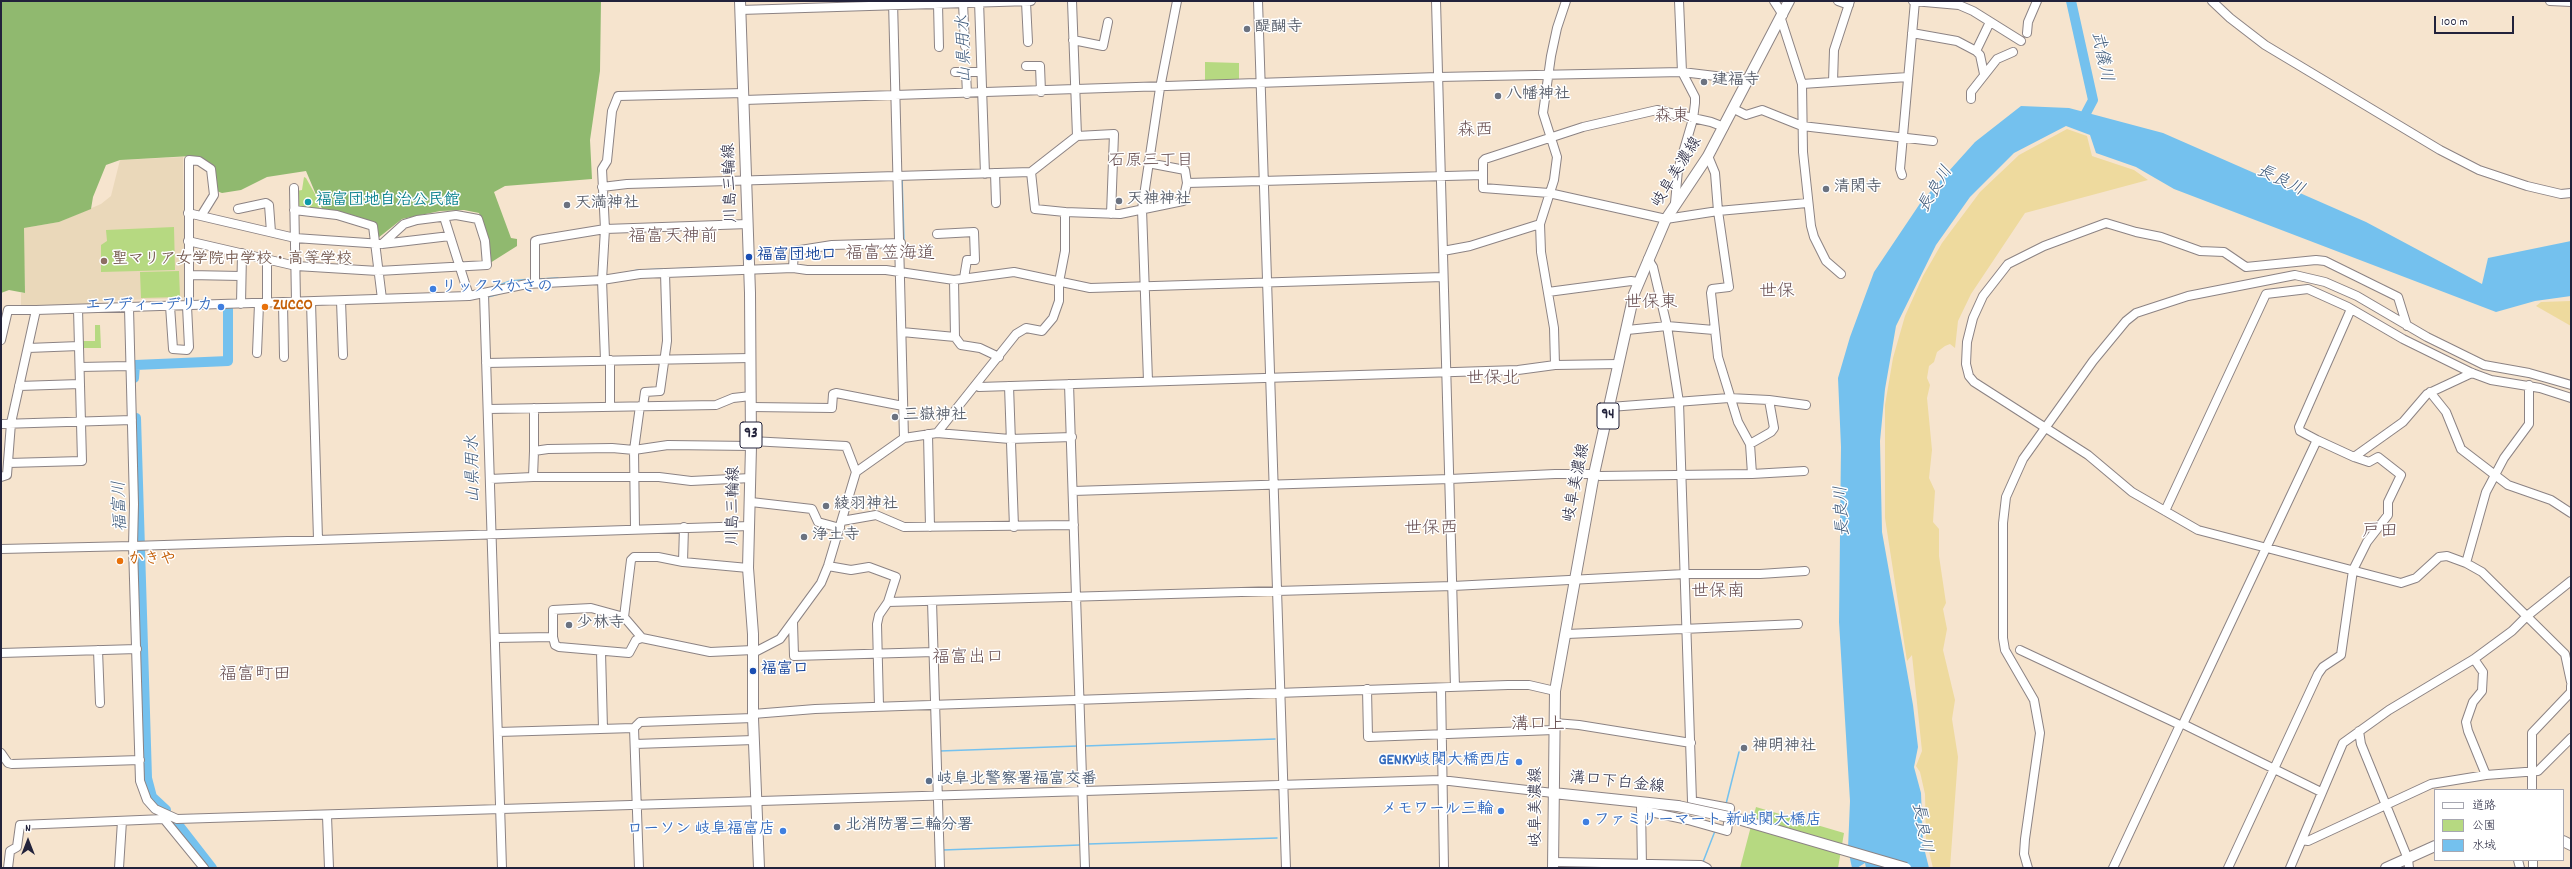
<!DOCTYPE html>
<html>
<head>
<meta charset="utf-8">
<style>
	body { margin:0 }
	#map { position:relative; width:2572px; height:869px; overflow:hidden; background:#f6e4ce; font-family:Dekko,"Klee One",sans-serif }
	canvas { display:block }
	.frame { position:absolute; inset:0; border:2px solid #22223b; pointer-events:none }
	.legend { position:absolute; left:2434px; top:789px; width:130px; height:72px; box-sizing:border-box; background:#fff; border:1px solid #a7a7b1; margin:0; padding:5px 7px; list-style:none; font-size:12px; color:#22223b }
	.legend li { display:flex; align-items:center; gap:8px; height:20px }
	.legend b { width:20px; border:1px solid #a7a7b1 }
	.north { position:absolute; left:8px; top:821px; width:40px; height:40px; -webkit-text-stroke:3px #fff; paint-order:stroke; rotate:0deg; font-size:11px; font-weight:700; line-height:16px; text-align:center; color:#22223b }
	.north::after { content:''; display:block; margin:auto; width:14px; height:18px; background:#22223b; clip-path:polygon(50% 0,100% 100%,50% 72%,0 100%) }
	.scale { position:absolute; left:2434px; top:16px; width:80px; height:18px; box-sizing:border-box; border:2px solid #22223b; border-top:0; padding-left:5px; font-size:12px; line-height:14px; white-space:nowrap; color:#22223b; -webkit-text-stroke:3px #fff; paint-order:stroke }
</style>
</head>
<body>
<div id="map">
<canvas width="2572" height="869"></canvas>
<div class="frame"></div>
<ul class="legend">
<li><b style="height:5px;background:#fff"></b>道路</li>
<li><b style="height:11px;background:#b6d981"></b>公園</li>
<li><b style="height:11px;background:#74c1ee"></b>水域</li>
</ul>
<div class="north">N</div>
<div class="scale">100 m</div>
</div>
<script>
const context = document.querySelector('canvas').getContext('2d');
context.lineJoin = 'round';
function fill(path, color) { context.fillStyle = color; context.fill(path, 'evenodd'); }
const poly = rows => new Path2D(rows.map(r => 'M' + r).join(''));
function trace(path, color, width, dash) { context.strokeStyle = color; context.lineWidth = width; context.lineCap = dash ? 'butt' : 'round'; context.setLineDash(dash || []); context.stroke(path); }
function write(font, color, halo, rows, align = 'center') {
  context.font = font + ' Dekko,"Klee One",sans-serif'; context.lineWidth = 3; context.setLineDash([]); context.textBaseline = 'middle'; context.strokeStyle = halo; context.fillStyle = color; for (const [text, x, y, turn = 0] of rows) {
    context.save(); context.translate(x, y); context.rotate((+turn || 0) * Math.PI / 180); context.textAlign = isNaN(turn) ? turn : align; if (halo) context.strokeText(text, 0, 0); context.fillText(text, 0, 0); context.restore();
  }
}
fill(poly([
	[183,157,185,298,98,301,98,306,21,307,21,293,25,293,23,228,59,222,101,204,111,196,120,160]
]), '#ead8ba');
fill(poly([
	[1205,62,1239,63,1239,82,1205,84],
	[304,177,306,178,320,203,319,210,296,209,296,191,302,190],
	[174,227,175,270,101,272,101,245,107,241,106,230],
	[179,271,180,297,141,298,140,272],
	[95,325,100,325,101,348,80,348,80,341,95,341],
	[1756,807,1844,833,1838,868,1740,868]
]), '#b6d981');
fill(poly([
	[1,1,601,1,600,71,590,140,592,179,505,186,494,192,511,238,517,239,517,246,490,263,490,248,479,213,464,210,440,211,402,219,378,238,374,222,338,211,323,211,306,171,267,177,241,190,222,193,214,190,203,160,191,156,120,160,106,165,93,197,91,209,59,222,24,228,25,293,9,290,1,293]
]), '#90b96f');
fill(poly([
	[2067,129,2087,136,2092,156,2134,170,2148,180,2025,213,1971,294,1958,321,1955,348,1950,344,1945,346,1937,352,1934,362,1929,366,1927,378,1930,385,1927,398,1932,450,1929,478,1935,491,1933,522,1939,529,1939,556,1946,603,1943,609,1947,629,1943,650,1955,700,1952,719,1958,757,1950,868,1933,868,1926,839,1925,794,1920,772,1916,766,1922,751,1912,655,1907,661,1885,518,1885,405,1893,358,1905,316,1923,276,1942,243,1980,192,2019,155],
	[2571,301,2571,326,2536,306,2541,302]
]), '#eeda9e');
fill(poly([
	[2021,106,2069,108,2163,133,2366,222,2482,284,2488,258,2571,241,2571,296,2535,301,2496,312,2174,189,2136,167,2096,153,2090,135,2066,126,2014,153,1970,197,1936,245,1896,326,1885,389,1880,441,1882,532,1913,705,1918,747,1914,767,1921,793,1923,844,1929,868,1866,868,1865,863,1857,868,1852,868,1848,849,1850,801,1839,622,1841,447,1838,378,1850,337,1874,272,1921,202,1975,142]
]), '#74c1ee');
trace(poly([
	[902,178,904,241],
	[185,203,186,159],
	[624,273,638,270,728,267],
	[538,279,558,278],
	[494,287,510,281,531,279],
	[488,297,499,294],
	[1085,746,1275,739],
	[940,751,1078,746],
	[1726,804,1739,752],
	[1088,844,1277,838],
	[943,850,1080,845],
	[1703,862,1715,831]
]), '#74c1ee', 1.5);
trace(poly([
	[2071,1,2093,100,2084,117],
	[134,378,135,365,228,361,228,309],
	[136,418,147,778,152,797,166,810],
	[177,823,212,868]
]), '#74c1ee', 10);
const minor = poly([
	[893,1,904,438],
	[979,1,985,174],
	[1258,1,1286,868],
	[1436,1,1455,687],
	[1774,1,1783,15],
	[1838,1,1849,5],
	[1913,1,1959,5,1973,11,2021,41],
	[2212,1,2230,18,2265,45,2440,150,2479,170,2527,186,2561,194,2571,193],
	[2550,1,2571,2],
	[1026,2,1028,42],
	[963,3,965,46],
	[938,4,939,47],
	[740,10,1031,1],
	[1781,19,1802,84,1803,152,1811,226,1814,237,1826,261,1841,274],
	[1912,33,1957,41,1976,51,1990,22],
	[2027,33,2028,22,2037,1],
	[1073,40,1103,46,1108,22],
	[1976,51,1980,55,1984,74],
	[1026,66,1040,66,1041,92],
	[955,72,977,72],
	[966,72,967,94],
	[1833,82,1834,50,1850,1],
	[1802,84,1908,77],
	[1971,99,1971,92,1997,59,2013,52],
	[744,100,1438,77,1682,72,1749,80],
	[1734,109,1746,115,1762,110,1802,126,1933,141],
	[1724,127,1711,122,1657,110,1583,127,1485,159,1483,161,1483,188,1549,193,1666,219,1718,211,1807,203],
	[1077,136,1114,134,1111,214],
	[1031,172,1035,209,1065,212],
	[995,173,996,203],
	[1902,175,1900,169,1915,1],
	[1187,183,1483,175],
	[602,187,627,184,1031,172,1077,136,1072,1],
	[294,188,296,302],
	[1675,203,1678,170,1693,119,1695,103,1695,97,1682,72,1679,1],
	[238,209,266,203,269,205,271,232],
	[294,210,337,215,373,226,382,299],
	[188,213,295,238,382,244,450,236],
	[444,217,469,296],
	[937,234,974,232,975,260,967,260,964,278],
	[188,241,296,266,378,271,487,265,485,241,478,219,456,215,417,220,404,224,382,244],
	[1443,251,1470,246,1540,224],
	[267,260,267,303],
	[793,268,794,251,832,245,901,243],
	[189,275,241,276],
	[954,280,955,337],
	[535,283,535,241,538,240,605,229,748,224],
	[1548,292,1631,281,1638,282],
	[484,294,502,868],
	[341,301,343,355],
	[311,302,318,539],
	[283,303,284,357],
	[241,304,242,253],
	[170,306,173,349,187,350,189,347,187,306],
	[189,306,189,160,199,161,211,169,214,195,201,216],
	[129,308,134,504,133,546,750,526],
	[2407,326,2398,297,2325,261,2316,260,2246,267,2224,252,2200,251,2161,237,2136,232,2106,223,2044,246,2008,264,1983,296,1973,318,1967,342,1966,364,1969,376,1974,382,2088,455,2132,492,2198,530,2401,583,2416,578,2439,557,2447,556,2466,563,2482,572,2565,654,2571,682],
	[1627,330,1667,326,1714,330],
	[902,332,955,337,961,345,980,348,999,357],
	[1,340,8,310,36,310],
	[28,348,79,346],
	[257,353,259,304],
	[605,360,602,280,605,229,602,169,607,161,612,111,618,96,744,93],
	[486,363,750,358],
	[1555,365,1554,328,1541,252,1540,224,1554,180,1557,157,1543,113,1551,56,1557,28,1566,1],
	[80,367,130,366],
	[1148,381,1142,209,1160,88,1177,1],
	[1069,384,1085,868],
	[976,385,979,387,1518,370,1555,365,1619,364],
	[19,386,80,384],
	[1009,386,1014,527],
	[2430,392,2446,412,2461,449,2508,485,2551,500,2571,513],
	[610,406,610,360],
	[643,406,645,392,660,391,667,341,665,273],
	[751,407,832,408,833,394,836,393,903,406],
	[1610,407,1729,398,1769,400,1806,405],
	[488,409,716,405,733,398,751,396],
	[1,424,132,420],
	[937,433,1016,334,1026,328,1042,331,1053,318,1059,301,1059,282,1065,251,1065,212,1120,214,1183,201,1187,183,1185,170,1148,163],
	[928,434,930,527],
	[751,441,846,446,856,472],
	[1750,444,1771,432,1774,428,1769,400],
	[534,451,534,408],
	[2354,457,2403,422,2427,394,2472,373],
	[8,463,82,461,78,309],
	[1752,474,1804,471],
	[1,477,7,475,11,423,36,310,469,296,527,284,602,280,640,274,793,268,807,270,886,270,954,280,1014,272,1090,288,1443,277],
	[533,477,534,451,548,449,612,448,634,450,668,445,751,446],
	[490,479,533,477,659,477,691,481,751,478],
	[1073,491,1450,479,1555,474,1594,474,1600,476,1752,474,1750,444,1738,422,1718,357,1711,293,1712,289,1729,287,1718,211,1715,173,1708,156],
	[751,502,812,509,818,522,840,528],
	[2165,511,2266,294,2308,289,2348,307,2403,339,2472,373,2491,380,2540,388,2571,398],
	[842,521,876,515,904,527,1074,525],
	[684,527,683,562,748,568],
	[635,528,634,450,640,406],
	[1,549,133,546,140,781,147,800,155,809,177,819,1441,780,1553,793],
	[683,562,658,557,634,557,631,560,624,617,642,638,710,652,753,650],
	[2466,563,2486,492,2504,458,2529,424,2529,385],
	[828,566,851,570,869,567,896,577,888,602,879,615,877,624,879,706],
	[932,601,940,868],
	[888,602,1453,586,1685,574,1760,574,1805,571],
	[793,622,794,656,934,652],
	[1567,634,1798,624],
	[553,637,553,610,591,608,624,617],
	[496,638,553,637,555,645,559,647,629,653,636,640,642,638],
	[98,650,100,703],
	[2020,650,2180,725,2183,724],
	[601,652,603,729],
	[1,653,137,649],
	[753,653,780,639,821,583,828,566,856,472,904,438,937,433,1010,439,1072,437],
	[2474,659,2483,672,2482,691,2473,702,2466,722,2468,731,2486,775],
	[1441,688,1444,868],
	[1367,689,1368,737,1554,730],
	[753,714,815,709,1508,685,1529,685,1555,691],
	[1555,723,1579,725,1691,743],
	[2183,724,2317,440],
	[2183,724,2321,792],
	[634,728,639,868],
	[2359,731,2361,744,2408,859,2409,868],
	[498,732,634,728,640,722,753,718],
	[635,744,754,740],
	[1,753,8,763,12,764,140,760],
	[2532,790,2532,733,2571,692,2571,686],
	[1641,805,1642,867],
	[1641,810,1688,820,1727,831,1730,808,1692,801,1679,402,1667,326,1653,267,1648,259],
	[167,816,164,819,204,868],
	[327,816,329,868],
	[2302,840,2308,841,2431,784,2486,775,2538,771,2571,738],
	[2518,860,2520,868],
	[2533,860,2533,868],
	[1553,862,1701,865,1707,868],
	[8,868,10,851,17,847,20,825,164,819],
	[119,868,122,821],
	[2028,868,2024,854,2025,839,2040,733,2034,700,2005,650,2003,638,2003,523,2006,497,2023,459,2093,361,2126,321,2136,313,2188,296,2295,275,2325,282,2357,296,2427,337,2484,365,2529,373,2571,385],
	[2113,868,2180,725],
	[2228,868,2318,674,2323,667,2341,655,2353,570,2367,542,2388,515,2388,502,2401,475,2378,457,2369,462,2354,457,2317,440,2300,431,2299,427,2351,309],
	[2290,868,2343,743,2389,710,2474,659,2512,631,2527,616,2571,581]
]);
const major = poly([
	[740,1,750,293,751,446,748,568,753,634,753,718,759,868],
	[1553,793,1678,806],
	[2563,841,2571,845],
	[1553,868,1555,691,1594,474,1634,294,1666,219,1708,156,1789,1],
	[2386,868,2435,846]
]);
trace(minor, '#8c8384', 10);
trace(major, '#8c8384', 12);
trace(minor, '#fff', 8);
trace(major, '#fff', 10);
const majorBridge = poly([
	[1678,806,1738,819,1906,868]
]);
trace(majorBridge, '#8c8384', 12, []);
trace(majorBridge, '#fff', 10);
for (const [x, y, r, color] of [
	[1247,29,4,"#6b7280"],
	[1704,82,4,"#6b7280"],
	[1498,96,4,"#6b7280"],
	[1826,189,4,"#6b7280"],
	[1119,201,4,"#6b7280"],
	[308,202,4,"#0f9aa8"],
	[567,205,4,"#6b7280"],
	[749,257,4,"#1a4fb4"],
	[104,261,4,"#8d6e63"],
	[433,289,4,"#3f7fe0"],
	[221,307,4,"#3f7fe0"],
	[265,307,4,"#e8710a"],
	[895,417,4,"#6b7280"],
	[826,506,4,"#6b7280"],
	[804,537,4,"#6b7280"],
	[120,561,4,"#e8710a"],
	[569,625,4,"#6b7280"],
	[753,671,4,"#1a4fb4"],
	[1744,748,4,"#6b7280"],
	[1519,762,4,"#3f7fe0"],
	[929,781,4,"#5c6f8a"],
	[1501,811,4,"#3f7fe0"],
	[1586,822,4,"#3f7fe0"],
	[837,827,4,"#5c6f8a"],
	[783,831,4,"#3f7fe0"]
]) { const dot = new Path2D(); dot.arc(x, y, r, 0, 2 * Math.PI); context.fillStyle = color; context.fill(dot); trace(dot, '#fff', 1.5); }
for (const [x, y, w] of [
	[1608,416,22],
	[751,435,22]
]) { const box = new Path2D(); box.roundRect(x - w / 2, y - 13, w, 26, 3); context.fillStyle = '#fff'; context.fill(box); trace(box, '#22223b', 1); }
write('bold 15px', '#22223b', null, [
	["94",1608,416],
	["93",751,435]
]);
write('bold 16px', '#5b616d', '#fff', [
	["醍醐寺",1255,29],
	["建福寺",1712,82],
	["八幡神社",1506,96],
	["清閑寺",1834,189],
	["天神神社",1127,201],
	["天満神社",575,205],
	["三嶽神社",903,417],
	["綾羽神社",834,506],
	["浄土寺",812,537],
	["少林寺",577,625],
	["神明神社",1752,748]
], 'left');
write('16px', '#22223b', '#fff', [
	["岐阜美濃線",1678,173,-58],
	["川島三輪線",732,183,-92],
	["岐阜美濃線",1578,483,-79],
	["川島三輪線",735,506,-89],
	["溝口下白金線",1617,784,6],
	["岐阜美濃線",1538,807,-90]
]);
write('bold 16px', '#0d838f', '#fff', [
	["福富団地自治公民館",316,202]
], 'left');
write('bold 16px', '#164399', '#fff', [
	["福富団地口",757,257],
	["福富口",761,671]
], 'left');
write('bold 16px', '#785e54', '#fff', [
	["聖マリア女学院中学校・高等学校",112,261]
], 'left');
write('bold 16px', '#366cbe', '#fff', [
	["リックスかさの",441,289,"left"],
	["エフディーデリカ",213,307],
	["GENKY岐関大橋西店",1511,762],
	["メモワール三輪",1493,811],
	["ファミリーマート 新岐関大橋店",1594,822,"left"],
	["ローソン 岐阜福富店",775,831]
], 'right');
write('bold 16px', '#c56008', '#fff', [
	["ZUCCO",273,307],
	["かきや",128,561]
], 'left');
write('bold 16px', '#4e5e75', '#fff', [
	["岐阜北警察署福富交番",937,781],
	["北消防署三輪分署",845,827]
], 'left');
write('italic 17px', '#3f5a7a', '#fff', [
	["山県用水",966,49,-92],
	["武儀川",2100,57,78],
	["長良川",2280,182,26],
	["長良川",1937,190,-59],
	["山県用水",475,469,-91],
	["福富川",122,506,-92],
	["長良川",1844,511,-93],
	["長良川",1920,828,80]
]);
write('17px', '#674e50', '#fff', [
	["石原三丁目",1151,163]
]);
write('18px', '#674e50', '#fff', [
	["森東",1672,119],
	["森西",1475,133],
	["福富天神前",673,239],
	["福富笠海道",890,256],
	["世保",1777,294],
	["世保東",1651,305],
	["世保北",1493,381],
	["世保西",1431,531],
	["戸田",2380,534],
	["世保南",1718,594],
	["福富出口",968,660],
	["福富町田",255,677],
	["溝口上",1538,727]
]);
</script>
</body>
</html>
